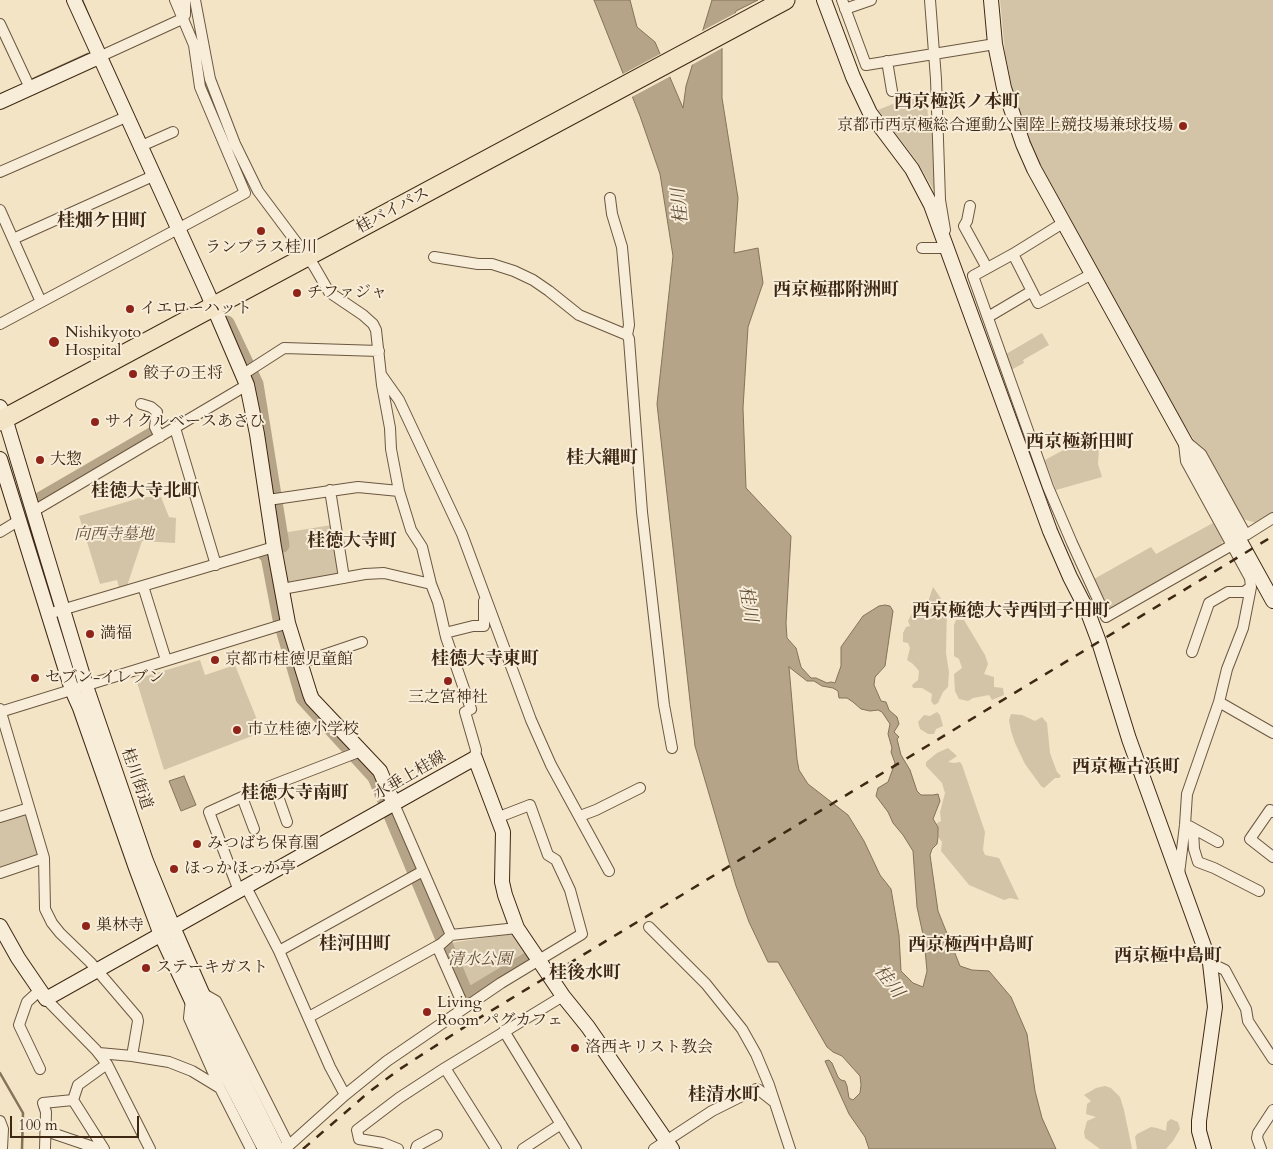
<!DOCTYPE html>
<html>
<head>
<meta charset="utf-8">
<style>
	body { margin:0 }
	#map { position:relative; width:1273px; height:1149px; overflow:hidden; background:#f3e4c5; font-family:Cardo,serif }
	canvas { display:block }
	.scale { position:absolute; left:10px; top:1116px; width:129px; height:22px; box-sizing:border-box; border:2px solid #3e2813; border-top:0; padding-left:6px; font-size:15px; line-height:18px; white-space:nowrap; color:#3e2813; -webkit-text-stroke:4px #f7edd9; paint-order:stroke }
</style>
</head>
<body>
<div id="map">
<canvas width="1273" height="1149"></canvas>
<div class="scale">100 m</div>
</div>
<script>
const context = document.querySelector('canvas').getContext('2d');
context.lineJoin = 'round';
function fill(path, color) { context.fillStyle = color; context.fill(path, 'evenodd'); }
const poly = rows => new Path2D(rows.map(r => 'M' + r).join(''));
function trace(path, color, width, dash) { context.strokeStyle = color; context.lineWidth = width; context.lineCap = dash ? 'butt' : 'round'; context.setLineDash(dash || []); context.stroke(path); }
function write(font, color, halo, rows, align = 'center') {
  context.font = font + ' Cardo,"Noto Serif JP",serif'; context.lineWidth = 4; context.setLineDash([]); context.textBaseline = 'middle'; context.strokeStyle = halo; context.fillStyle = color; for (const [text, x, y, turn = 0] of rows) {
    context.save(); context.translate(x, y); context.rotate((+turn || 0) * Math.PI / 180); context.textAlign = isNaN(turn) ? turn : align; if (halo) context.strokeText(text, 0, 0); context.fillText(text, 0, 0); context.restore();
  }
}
fill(poly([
	[1000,0,1273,0,1273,513,1256,523,1243,519,1164,392,1040,165,1030,143,1014,98,1005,53],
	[909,99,927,99,928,118,933,118,937,189,933,189,918,163,878,110,900,101,909,103],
	[1042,333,1049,345,1023,360,1024,363,1011,370,1006,354],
	[1100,430,1098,464,1102,477,1056,490,1045,460],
	[143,497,161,497,169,517,176,518,175,543,142,541,127,586,119,588,117,580,100,584,79,516],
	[1213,523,1223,541,1220,546,1112,610,1107,609,1094,579,1151,547,1156,554],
	[332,525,339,571,336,576,291,583,286,580,281,549,284,546,282,533],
	[933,587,947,607,946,653,949,672,948,687,943,692,938,703,934,705,931,701,932,694,922,688,913,688,912,685,918,680,919,671,913,664,907,660,910,648,908,643,903,642,903,633,906,627,910,626,908,621,911,615,918,608,924,607,928,602],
	[956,620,964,620,985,655,988,664,984,674,994,677,994,687,1003,688,1004,695,992,700,989,695,973,698,968,701,959,699,955,691,954,674,962,668,959,659,954,656,954,625],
	[200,660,205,675,235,665,258,722,252,736,164,770,136,679],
	[937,712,940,715,943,726,936,729,934,734,928,734,920,729,918,722,924,715,930,716],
	[1011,714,1022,715,1035,721,1042,717,1047,723,1050,753,1057,772,1061,776,1059,778,1055,778,1044,788,1041,786,1025,764,1015,743,1011,731,1009,720],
	[948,748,957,756,948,762,954,763,960,762,962,765,985,832,983,850,985,855,999,858,1019,900,1010,898,1004,900,969,885,941,851,942,842,939,838,937,823,941,821,940,812,945,793,942,783,926,766,926,762,937,753],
	[22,814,28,817,39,853,36,859,0,869,0,821],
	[509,934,517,937,529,955,469,992,448,945,450,943],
	[1105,1086,1111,1088,1120,1097,1124,1110,1132,1149,1100,1149,1085,1138,1084,1132,1087,1121,1096,1117,1086,1114,1087,1104,1091,1101,1084,1095,1096,1088],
	[1171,1119,1178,1122,1180,1129,1173,1141,1166,1149,1137,1149,1135,1137,1137,1134,1151,1127,1157,1128,1166,1131,1167,1122]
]), '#d4c4a7');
const water = poly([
	[594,0,630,0,637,27,655,42,683,108,686,86,712,0,758,0,736,11,722,45,722,98,738,198,734,253,758,248,763,283,748,327,743,408,746,488,791,536,786,623,787,638,796,648,801,667,811,678,816,678,827,683,831,682,835,683,841,666,841,647,863,616,879,606,885,605,890,606,893,611,885,666,875,677,874,685,881,701,886,702,889,710,897,717,899,724,894,732,899,737,897,739,901,755,910,770,917,791,921,795,933,795,938,794,940,801,933,819,938,827,938,837,937,844,932,849,930,855,938,911,960,966,972,970,989,971,1011,997,1027,1034,1035,1091,1042,1118,1056,1149,869,1149,865,1137,849,1114,825,1061,829,1060,832,1063,838,1077,841,1080,845,1081,847,1086,849,1098,853,1100,860,1093,861,1085,860,1076,842,1056,833,1052,827,1047,778,962,768,962,749,922,736,886,695,746,657,404,673,256,660,174,640,116,594,0],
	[789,667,807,681,814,681,822,686,833,688,838,691,839,698,847,698,853,702,861,709,870,711,878,710,882,712,890,724,888,734,892,748,891,752,895,763,888,782,878,788,876,796,888,812,893,823,903,835,913,851,917,907,924,939,927,971,923,987,913,983,901,971,899,935,891,889,880,875,864,841,848,815,808,784,799,770,797,759,789,667],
	[184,776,196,805,181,811,169,781,184,776]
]);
fill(water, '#b5a488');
trace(water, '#857259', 1);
fill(poly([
	[760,0,738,13,724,47,690,66,700,32],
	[662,53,671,76,630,98,621,75]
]), '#f3e4c5');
trace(poly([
	[82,0,90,19],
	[29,81,88,54],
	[1,94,24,84],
	[0,1073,23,1113,22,1149]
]), '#857259', 2.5);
trace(poly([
	[227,323,256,384,282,545],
	[41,499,153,434],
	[265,554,268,556,280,619,303,698,375,777,466,994,469,995,529,959]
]), '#b5a488', 15);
const street = poly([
	[195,0,210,79,235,144,258,191,314,266,329,292,363,315,373,324,376,330,382,385,390,428,391,449,399,491,411,530,422,547,431,584,438,602,446,637,471,709,465,712,476,750,475,758],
	[842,0,866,65,995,44],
	[930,0,936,79,940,200,945,230],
	[845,9,871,0],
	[0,24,30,88],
	[99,57,182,19,185,15,185,0],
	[887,61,892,91],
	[139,147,173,132],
	[0,172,126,117],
	[610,198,612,214,622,247,629,325,627,335,629,339,642,512,664,705,672,748],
	[970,206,967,221,964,226,987,268],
	[0,210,41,302],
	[1063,223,1013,254,973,276,1048,487,1072,543,1106,617,1232,545],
	[13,239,153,176],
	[922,248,947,248,947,244],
	[1013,254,1038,303,1092,274],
	[434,257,478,264,492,264,514,271,533,280,549,291,579,315,627,335],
	[988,317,1032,291],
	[0,324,245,193,200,87,194,45,175,0],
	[242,375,284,348,379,351],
	[382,376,399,400,462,534,531,720,551,765,609,871],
	[141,404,151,407,157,412,155,427,160,437],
	[175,428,216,565],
	[1189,444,1201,454,1246,535,1273,518],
	[330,490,344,578],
	[268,500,358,487,399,491],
	[32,512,247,385],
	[0,532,18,521],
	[143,586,166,660],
	[282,589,365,574,384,573,431,584],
	[48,614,274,547],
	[445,633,473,626,484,626,484,601],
	[1192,652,1209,603,1228,592,1244,592,1251,587],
	[300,663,362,642],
	[1219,702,1273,733],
	[0,709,44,858,45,909,52,923,60,933,90,962,137,1017,138,1021,132,1056],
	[0,712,288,623],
	[274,785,287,822],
	[242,797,254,829],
	[394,804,451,935,517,928],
	[1273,812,1270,810,1250,839,1273,857],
	[580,816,596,810,640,788],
	[0,817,29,808],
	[1189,826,1218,842],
	[1193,829,1194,849,1198,862,1214,868,1259,891],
	[0,873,44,858],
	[1179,874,1185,825,1187,794,1219,702,1227,669,1243,628,1251,587,1250,578,1186,461,1184,444],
	[246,887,279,951,330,1067,345,1095],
	[239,891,209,812,242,797,361,751],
	[649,927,706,984,742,1029,756,1054,769,1085,790,1149],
	[437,946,464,1007],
	[279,951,423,871],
	[1210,963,1225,970,1246,1009,1248,1021,1273,1059],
	[39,991,27,1002,19,1025,40,1069],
	[202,993,216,1001,287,1142,286,1148],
	[46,999,96,1050,107,1064,150,1149],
	[191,999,189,1018,220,1088,251,1149],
	[309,1017,441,944,451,935],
	[504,1031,576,1149],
	[99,1053,132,1056,169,1062,192,1071,220,1088],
	[445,1068,496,1149],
	[0,1121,3,1129,2,1149],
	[46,1131,99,1149],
	[45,1149,46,1112,43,1103,73,1100],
	[104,1149,73,1100,78,1085,107,1064],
	[285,1149,345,1095,387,1061,501,983,582,934,570,890,556,860,548,855,530,805,499,817],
	[398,1149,383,1143,359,1139,357,1130,399,1098,445,1068,563,996],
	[416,1149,417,1146,437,1135],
	[523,1149,561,1124],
	[654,1149,712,1111,756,1089,759,1090,773,1101],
	[1261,1149,1257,1138,1258,1133,1273,1110]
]);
const secondary = poly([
	[74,0,208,294,247,385,257,434,274,547,288,623,310,694,312,699,380,771,394,804],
	[824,0,853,77,870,113,912,169,931,205,1050,531,1070,577,1087,610,1099,642,1129,739,1210,963,1215,1007,1199,1121,1199,1131,1204,1149],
	[991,0,995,44,1004,88,1023,144,1034,169,1273,601],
	[0,102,99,57],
	[0,407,5,418,86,686,146,861,173,927,202,993,238,1070,277,1149],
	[0,459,72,690,80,708,136,868,161,935,227,1076,265,1149],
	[0,926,18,958,46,999,475,758,503,832,502,882,505,895,517,928,563,996,588,1027,672,1149]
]);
const highway = poly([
	[0,421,785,0]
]);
trace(street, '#6b5740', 12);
trace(secondary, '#3e2813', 16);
trace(highway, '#3e2813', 21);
trace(street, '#f7edd9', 10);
trace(secondary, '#f7edd9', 14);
trace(highway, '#f3e4c5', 19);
trace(poly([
	[303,1149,369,1092,400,1069,466,1026,1273,536]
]), '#3e2813', 2.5, [9, 9]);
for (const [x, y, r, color] of [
	[1183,126,5,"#8f2418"],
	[261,231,5,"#8f2418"],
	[297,293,5,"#8f2418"],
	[130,309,5,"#8f2418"],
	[54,342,6,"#8f2418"],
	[133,374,5,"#8f2418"],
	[95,422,5,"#8f2418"],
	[40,460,5,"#8f2418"],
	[90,634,5,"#8f2418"],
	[215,660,5,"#8f2418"],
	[35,678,5,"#8f2418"],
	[448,681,5,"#8f2418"],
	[237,730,5,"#8f2418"],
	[197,844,5,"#8f2418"],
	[174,869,5,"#8f2418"],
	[86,926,5,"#8f2418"],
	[146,968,5,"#8f2418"],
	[427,1012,5,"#8f2418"],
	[575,1048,5,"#8f2418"]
]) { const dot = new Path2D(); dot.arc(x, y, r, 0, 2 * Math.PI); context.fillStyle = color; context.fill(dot); trace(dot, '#f7edd9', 2); }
write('16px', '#3e2813', '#f7edd9', [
	["京都市西京極総合運動公園陸上競技場兼球技場",1173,126,"right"],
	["ランブラス桂川",261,248,"center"],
	["チファジャ",307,293],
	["イエローハット",140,309],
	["Nishikyoto",65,333],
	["Hospital",65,351],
	["餃子の王将",143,374],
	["サイクルベースあさひ",105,422],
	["大惣",50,460],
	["満福",100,634],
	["京都市桂徳児童館",225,660],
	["セブン-イレブン",45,678],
	["三之宮神社",448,698,"center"],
	["市立桂徳小学校",247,730],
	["みつばち保育園",207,844],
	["ほっかほっか亭",184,869],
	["巣林寺",96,926],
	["ステーキガスト",156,968],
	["Living",437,1003],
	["Room パグカフェ",437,1021],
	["洛西キリスト教会",585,1048]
], 'left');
write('16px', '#3e2813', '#f7edd9', [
	["桂バイパス",393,211,-28],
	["水垂上桂線",410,776,-30],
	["桂川街道",136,779,71]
]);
write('italic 16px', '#644f38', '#f7edd9', [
	["向西寺墓地",114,535],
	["清水公園",480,960]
]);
write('bold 18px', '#3e2813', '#f7edd9', [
	["西京極浜ノ本町",957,103],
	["桂畑ケ田町",102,222],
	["西京極郡附洲町",836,291],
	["西京極新田町",1080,443],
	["桂大縄町",602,459],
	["桂徳大寺北町",145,492],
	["桂徳大寺町",352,542],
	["西京極徳大寺西団子田町",1011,612],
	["桂徳大寺東町",485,660],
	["西京極古浜町",1126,768],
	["桂徳大寺南町",295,794],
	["桂河田町",355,945],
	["西京極西中島町",971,946],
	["西京極中島町",1168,957],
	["桂後水町",585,974],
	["桂清水町",724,1096]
]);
write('italic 18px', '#624d36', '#f7edd9', [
	["桂川",681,206,-95],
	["桂川",747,604,81],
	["桂川",888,982,53]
]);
</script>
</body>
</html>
